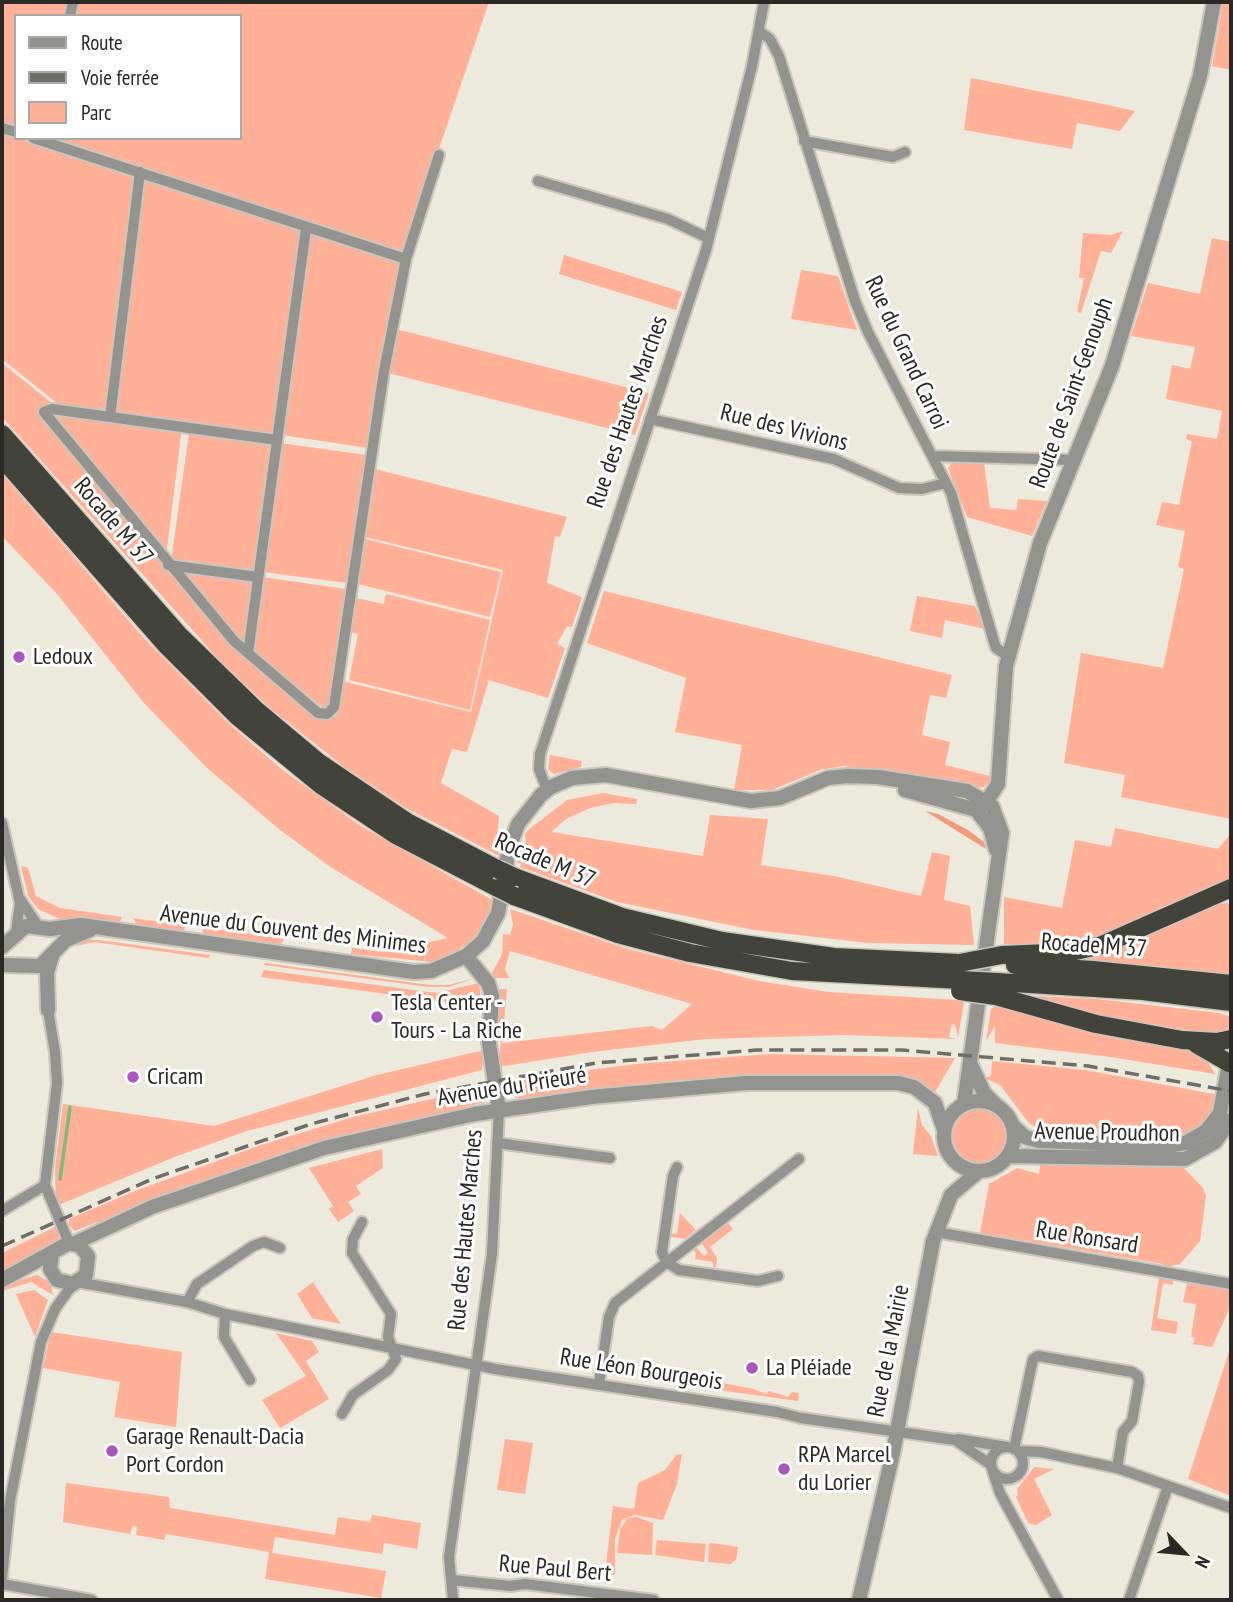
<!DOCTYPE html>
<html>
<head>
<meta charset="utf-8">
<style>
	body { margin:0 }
	#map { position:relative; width:1233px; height:1602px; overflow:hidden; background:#ece9dd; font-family:"PT Sans Narrow",sans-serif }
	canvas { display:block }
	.frame { position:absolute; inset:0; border:4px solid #2a2925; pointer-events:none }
	.legend { position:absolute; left:14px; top:14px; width:228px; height:126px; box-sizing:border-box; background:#fff; border:2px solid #aaa9a8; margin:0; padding:9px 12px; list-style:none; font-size:21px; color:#2a2925 }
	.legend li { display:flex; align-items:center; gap:14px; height:35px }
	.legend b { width:35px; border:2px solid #aaa9a8 }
	.north { position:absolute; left:1149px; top:1518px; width:70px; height:70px; -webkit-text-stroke:5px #fff; paint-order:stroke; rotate:116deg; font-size:19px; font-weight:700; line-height:28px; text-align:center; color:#2a2925 }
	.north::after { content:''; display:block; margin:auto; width:24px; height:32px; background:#2a2925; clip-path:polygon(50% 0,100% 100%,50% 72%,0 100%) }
</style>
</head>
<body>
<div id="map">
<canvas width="1233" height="1602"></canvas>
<div class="frame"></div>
<ul class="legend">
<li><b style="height:9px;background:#939490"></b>Route</li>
<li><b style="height:9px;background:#6f6d67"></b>Voie ferrée</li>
<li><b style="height:19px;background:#ffb097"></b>Parc</li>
</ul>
<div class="north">N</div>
</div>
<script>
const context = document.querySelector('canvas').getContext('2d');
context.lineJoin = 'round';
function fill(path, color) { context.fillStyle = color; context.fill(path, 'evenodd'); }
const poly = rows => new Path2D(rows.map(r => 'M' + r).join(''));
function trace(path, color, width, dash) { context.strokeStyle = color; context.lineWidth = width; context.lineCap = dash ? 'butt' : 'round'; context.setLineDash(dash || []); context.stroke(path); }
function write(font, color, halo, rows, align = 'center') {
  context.font = font + ' "PT Sans Narrow",sans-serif'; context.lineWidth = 6; context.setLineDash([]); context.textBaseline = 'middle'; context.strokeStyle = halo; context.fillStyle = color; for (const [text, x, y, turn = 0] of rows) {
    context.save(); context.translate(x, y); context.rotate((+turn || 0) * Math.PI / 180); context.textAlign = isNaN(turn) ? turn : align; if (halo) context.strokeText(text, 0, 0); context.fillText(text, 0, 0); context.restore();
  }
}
fill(poly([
	[2,2,489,2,407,243,368,448,183,420,166,556,55,417,58,404,2,359],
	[16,16,240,16,240,138,16,138],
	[1223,2,1231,3,1231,70,1212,66],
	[971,78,1103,104,1135,111,1120,131,1077,123,1072,149,964,130],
	[1123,231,1111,253,1101,251,1081,313,1077,312,1084,278,1079,278,1083,233,1111,235],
	[1212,238,1231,242,1231,819,1121,797,1125,775,1064,763,1081,653,1163,668,1184,569,1178,567,1185,531,1156,525,1162,502,1179,505,1192,441,1186,439,1187,434,1217,439,1222,411,1166,399,1172,365,1190,369,1195,347,1131,336,1148,283,1200,294],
	[564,255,682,292,676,310,559,274],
	[801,270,838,276,857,330,791,319],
	[396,329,649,393,635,435,388,373],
	[2,363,53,404,45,414,161,564,251,660,321,719,336,716,342,681,471,712,503,570,365,537,375,469,567,517,560,537,555,536,547,583,582,597,572,627,567,626,557,644,565,648,548,698,489,680,467,752,452,749,441,783,499,816,497,839,499,856,406,808,343,766,271,709,221,662,2,417],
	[189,433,267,444,269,447,254,568,249,572,171,561],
	[280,443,367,455,347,583,263,572],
	[953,462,984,463,990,508,1016,510,1018,499,1047,501,1032,536,967,517,948,468],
	[2,474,143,637,227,722,284,771,361,826,494,901,485,923,472,940,452,954,432,962,351,954,352,948,383,952,448,938,332,868,280,830,206,767,144,703,57,594,2,536],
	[365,539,501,572,490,617,358,584],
	[185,574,248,581,251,585,244,644,184,578],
	[262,577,346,589,329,701,325,709,252,650],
	[604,591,952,675,946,698,930,695,922,735,950,742,945,765,990,776,990,780,984,787,976,788,844,766,820,770,772,790,734,790,742,745,675,732,686,678,587,643],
	[386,594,490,620,470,710,349,680,358,634,351,632,356,598,384,604],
	[917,596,975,606,985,629,945,620,942,638,910,631],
	[550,755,582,761,581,767,554,774,548,769],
	[603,793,637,799,636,804,614,803,590,808,566,819,551,832,703,856,710,815,768,819,761,865,834,876,921,896,932,852,950,856,944,900,970,906,974,945,869,943,754,930,617,902,520,867,521,864,517,862,526,844,525,834,528,830,567,800],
	[1115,828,1218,849,1231,833,1231,880,1101,936,1053,945,1004,944,1004,897,1062,908,1075,840,1111,847],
	[21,866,28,868,36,896,60,908,122,917,121,920,117,923,86,918,62,920,38,909,28,896],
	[1231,903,1231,974,1082,959,1083,956,1215,904],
	[510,909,628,949,759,981,828,992,957,1000,964,1003,958,1037,955,1025,952,1024,949,1037,956,1039,845,1035,706,1039,592,1052,498,1067,501,1043,498,1039,499,989,507,989,502,1043,652,1026,662,1030,692,1004,510,951,505,969,509,978,493,978,492,973,502,954,503,934,510,935,513,925],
	[133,918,139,919,187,925,183,931,137,925],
	[201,927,285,939,280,944,204,934],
	[84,940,99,940,210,955,209,958,94,942,76,946],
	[265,963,430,985,449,985,472,979,449,987,428,987,264,965],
	[264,970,436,993,479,983,482,1007,261,977],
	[1015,995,1097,999,1219,1013,1231,1017,1230,1032,1215,1034,1086,1015],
	[996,1005,1102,1034,1202,1053,1215,1074,1111,1057,995,1043,995,1026,986,1041,991,1009],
	[484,1050,482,1070,247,1131,177,1156,56,1206,55,1168,63,1104,214,1126,377,1075],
	[770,1054,955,1058,935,1092,904,1077,828,1075,687,1081,523,1100,504,1093,506,1083,573,1072,636,1064],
	[992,1061,1085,1070,1219,1095,1214,1112,1203,1126,1187,1136,1168,1139,1042,1135,1042,1132,1028,1122,1000,1085,985,1078,991,1076],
	[484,1087,490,1096,486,1102,464,1107,460,1112,357,1134,269,1159,207,1181,99,1226,97,1222,75,1231,69,1225,69,1219,135,1191,258,1146,353,1117],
	[918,1108,922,1125,931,1136,938,1156,913,1154],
	'953 1136a27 27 0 1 1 54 0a27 27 0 1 1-54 0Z',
	[382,1149,383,1168,356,1186,361,1194,348,1202,354,1211,338,1222,329,1209,333,1206,309,1168],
	[1041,1160,1176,1164,1183,1167,1203,1188,1206,1196,1200,1241,1180,1264,1163,1268,1163,1264,980,1233,989,1184,1017,1168,1039,1174],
	[680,1213,696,1230,685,1239,668,1236,668,1233,677,1234],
	[727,1222,733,1229,710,1247,717,1258,716,1268,713,1267,713,1262,695,1259,696,1253,692,1248,695,1246,704,1256,708,1252,700,1242],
	[57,1226,59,1239,44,1254,2,1274,2,1253],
	[37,1275,50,1282,53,1295,31,1282,2,1291,2,1286,7,1284],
	[1159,1278,1173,1281,1173,1285,1163,1283,1157,1318,1178,1322,1176,1334,1151,1330],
	[313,1282,330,1308,341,1324,312,1318,297,1294],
	[1187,1283,1231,1290,1228,1312,1212,1347,1193,1344,1195,1338,1191,1337,1196,1304,1183,1302],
	[34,1290,48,1300,35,1337,16,1294],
	[51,1332,182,1352,176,1427,114,1417,120,1382,43,1368],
	[276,1333,312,1341,319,1352,306,1361,329,1399,280,1428,262,1400,306,1376],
	[1231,1345,1231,1496,1188,1479],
	[704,1375,707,1380,754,1389,766,1394,769,1391,788,1397,792,1392,799,1393,798,1401,690,1386],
	[505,1439,533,1443,525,1494,497,1490],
	[682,1454,677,1484,663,1520,634,1515,622,1520,615,1539,615,1575,605,1573,613,1506,634,1509,638,1483,665,1470,676,1455],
	[1034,1467,1054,1469,1034,1479,1052,1515,1036,1525,1028,1523,1016,1497,1018,1495,1017,1489],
	[66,1483,169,1497,170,1508,335,1535,338,1517,370,1522,372,1515,421,1523,417,1549,384,1543,382,1554,275,1537,272,1553,386,1571,381,1598,265,1579,269,1552,166,1534,164,1540,136,1535,137,1527,133,1526,130,1534,63,1522],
	[637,1517,653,1523,652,1555,617,1553,620,1529,628,1518],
	[657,1540,706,1544,704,1562,655,1555],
	[712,1543,738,1547,736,1560,730,1564,708,1562,709,1544]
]), '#ffb097');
fill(poly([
	[925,811,938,814,968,830,984,842,986,849]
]), '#f5997b');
trace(poly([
	[60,1179,70,1107]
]), '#78bd79', 3.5);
const minor = poly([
	[70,16,73,2],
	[760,32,770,39,779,56,855,301,868,332,951,493,994,642,996,648,1008,656],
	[2,128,16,132],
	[33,138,406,259],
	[804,141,893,157,905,152],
	[538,181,668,219,708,238],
	[110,417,140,172],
	[650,419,834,459,899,488,922,489,946,483],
	[277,440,52,409,44,412,234,641,318,713,327,714,334,707,384,371,406,259,439,155],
	[932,456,1075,460],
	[168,565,258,577],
	[248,653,306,229],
	[547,790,539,769,540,754,706,250,752,66,764,2],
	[2,823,20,903,16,932],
	[20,899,38,926],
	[48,1010,55,1052,57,1083,45,1185,69,1243],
	[497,1143,610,1158],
	[677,1167,673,1176,662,1252,666,1262,679,1270,758,1281,778,1276],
	[2,1211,45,1185],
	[936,1232,1231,1284],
	[77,1282,187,1302,225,1314,495,1369,777,1412,801,1418,955,1440,991,1465],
	[187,1302,197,1284,253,1246,264,1242,280,1248],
	[225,1314,224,1337,250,1380],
	[599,1384,609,1317,615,1303,799,1159],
	[342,1414,353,1395,388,1370,396,1359,388,1337,391,1314,352,1253,353,1239,362,1222],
	[958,1439,1007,1447],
	'991 1463a16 16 0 1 1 32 0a16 16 0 1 1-32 0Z',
	[1014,1449,1033,1359,1038,1356,1132,1372,1138,1376,1139,1382,1132,1421,1123,1432,1117,1468],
	[1018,1451,1041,1452,1117,1468,1231,1508],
	[993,1472,1000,1493,1058,1600],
	[2,1578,10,1501,41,1342,55,1309,73,1284],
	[452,1580,510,1586,525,1584,654,1600],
	[2,1584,92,1600],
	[453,1600,449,1557,492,1254,499,1110],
	[1129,1600,1168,1486]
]);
const tertiary = poly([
	[905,790,976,810,990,828,996,850],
	[976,810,987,801,998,784,1006,666,1040,543,1112,366,1200,76,1214,2],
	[2,947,26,926,50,929,81,925,414,972,431,971,466,956,483,941,498,913,509,848,518,824,541,795,551,787,572,778,606,775,751,801,780,798,828,778,847,776,878,777,967,791,992,806,1002,833,964,1104],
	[466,956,488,983,492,996,489,1043,499,1110],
	[2,965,40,966,66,940,90,930],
	[48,1010,47,973,52,956],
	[971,1065,984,1093,995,1104],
	'944 1136a35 35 0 1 1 70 0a35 35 0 1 1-70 0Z',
	[1013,1126,1025,1137,1039,1141,1167,1146,1185,1143,1206,1131,1220,1113,1229,1063],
	[1009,1156,1185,1159,1215,1142,1231,1120],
	[73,1244,152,1207,324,1148,475,1114,591,1097,746,1083,898,1083,914,1087,935,1103,944,1130],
	[2,1280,69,1243,80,1246,88,1256,86,1275,73,1284,57,1280,50,1269,52,1253],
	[859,1600,893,1453,933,1241,951,1195,978,1172]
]);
const trunk = poly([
	[2,434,179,635,256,710,318,762,407,822,497,869],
	[2,458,167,646,237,716,321,785,396,835,498,888],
	[514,877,622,917,722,941,834,957,959,963],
	[514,896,618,934,690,953,792,971,961,980],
	[1002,955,1071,952,1102,945,1231,888],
	[1015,965,1093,970,1231,984],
	[997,982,1143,991,1231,1002],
	[996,996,1096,1024,1182,1040,1217,1042,1231,1039],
	[1196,1044,1229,1063]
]);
trace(minor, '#c9c6bc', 14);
trace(tertiary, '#c9c6bc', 18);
trace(trunk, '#c9c6bc', 21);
trace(minor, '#939490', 10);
trace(tertiary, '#939490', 14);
trace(trunk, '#42443c', 18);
trace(poly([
	[2,1246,152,1179,311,1124,425,1094,596,1063,757,1050,902,1050,1088,1066,1231,1091]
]), '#6f6d67', 3.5, [14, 7]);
const trunkBridge = poly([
	[497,869,514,877],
	[498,888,514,896],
	[959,963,1002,955],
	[961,980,997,982],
	[960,991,996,996]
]);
trace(trunkBridge, '#c9c6bc', 21, []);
trace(trunkBridge, '#42443c', 18);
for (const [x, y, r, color] of [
	[19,657,7,"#ac54c2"],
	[377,1017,7,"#ac54c2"],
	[133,1077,7,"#ac54c2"],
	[752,1368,7,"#ac54c2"],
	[112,1451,7,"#ac54c2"],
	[784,1469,7,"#ac54c2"]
]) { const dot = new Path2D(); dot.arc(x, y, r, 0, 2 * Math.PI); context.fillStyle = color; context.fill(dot); trace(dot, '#fff', 2.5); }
write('24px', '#2a2925', '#fff', [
	["Rue du Grand Carroi",906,353,65],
	["Route de Saint-Genouph",1072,393,-70],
	["Rue des Hautes Marches",628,412,-71],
	["Rue des Vivions",784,428,14],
	["Rocade M 37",113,522,49],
	["Rocade M 37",545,861,23],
	["Avenue du Couvent des Minimes",293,930,7],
	["Rocade M 37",1094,946,4],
	["Avenue du Prieuré",512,1087,-9],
	["Avenue Proudhon",1107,1133,1],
	["Rue des Hautes Marches",466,1230,-85],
	["Rue Ronsard",1087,1238,9],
	["Rue de la Mairie",889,1351,-79],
	["Rue Léon Bourgeois",641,1370,9],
	["Rue Paul Bert",555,1569,5]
]);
write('24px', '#2a2925', '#fff', [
	["Ledoux",33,657],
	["Tesla Center -",391,1003],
	["Tours - La Riche",391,1031],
	["Cricam",147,1077],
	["La Pléiade",766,1368],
	["Garage Renault-Dacia",126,1437],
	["Port Cordon",126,1465],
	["RPA Marcel",798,1455],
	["du Lorier",798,1483]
], 'left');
</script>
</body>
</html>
